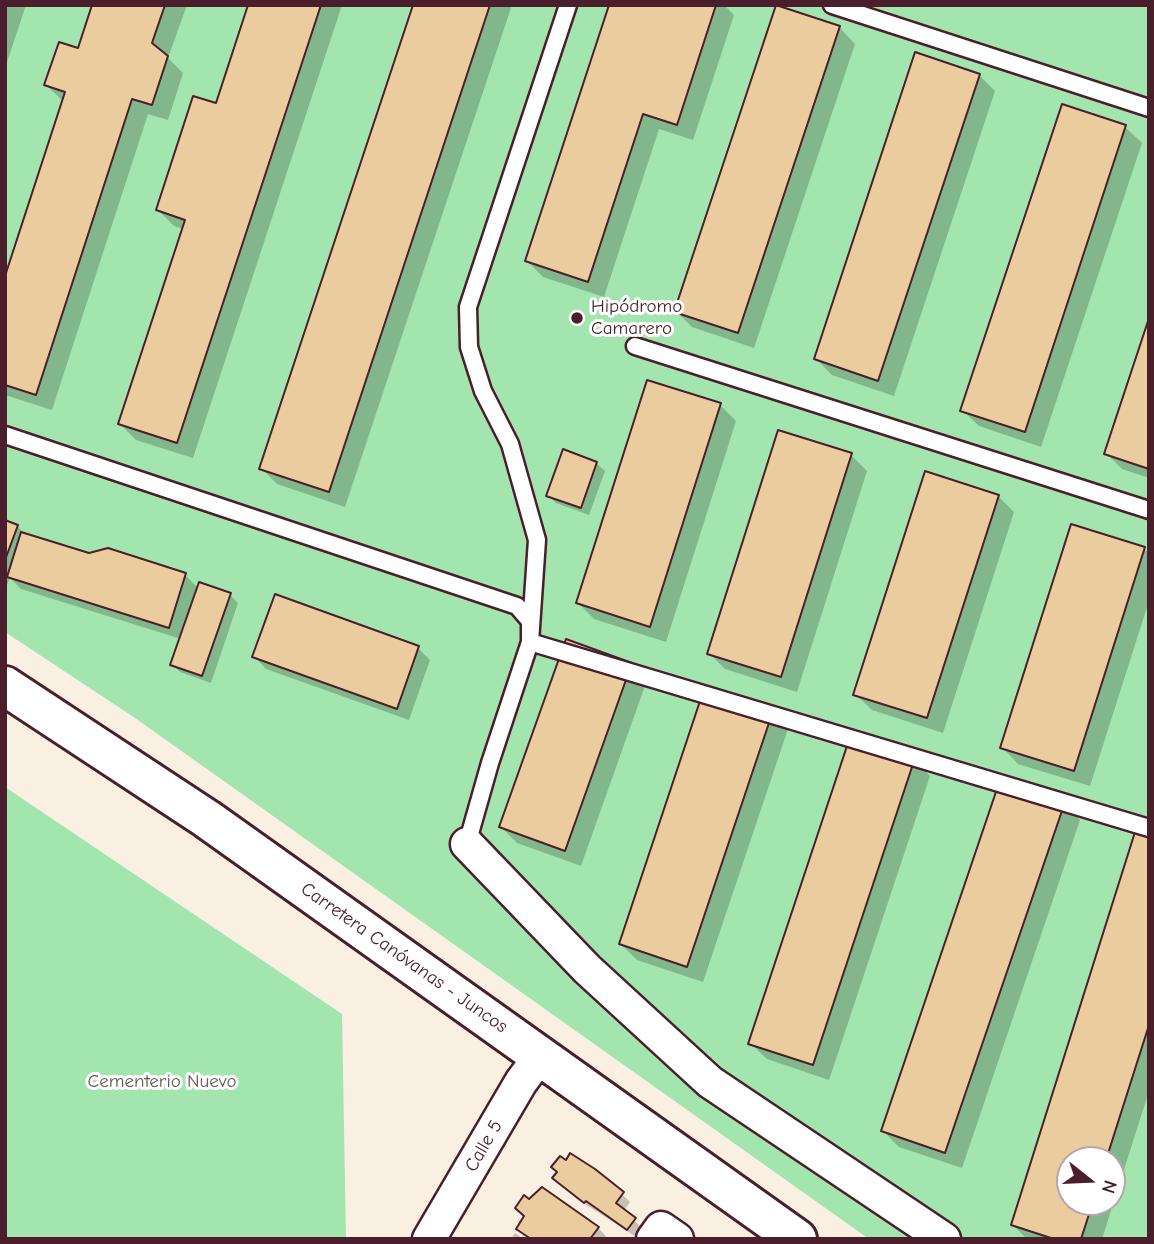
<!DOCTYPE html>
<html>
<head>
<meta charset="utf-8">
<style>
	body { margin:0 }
	#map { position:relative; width:1154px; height:1244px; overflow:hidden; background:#f9f0e2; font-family:"Comic Neue",sans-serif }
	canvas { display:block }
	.frame { position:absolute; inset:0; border:7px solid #4a1f2b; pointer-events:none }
	.north { position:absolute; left:1056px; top:1146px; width:70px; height:70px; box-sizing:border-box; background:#fff; border:2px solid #b7a5aa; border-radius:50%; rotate:108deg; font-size:19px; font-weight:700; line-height:28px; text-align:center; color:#4a1f2b }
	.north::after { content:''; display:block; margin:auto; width:24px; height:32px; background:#4a1f2b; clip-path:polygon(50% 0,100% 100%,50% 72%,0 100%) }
</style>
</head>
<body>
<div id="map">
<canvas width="1154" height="1244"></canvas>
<div class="frame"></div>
<div class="north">N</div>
</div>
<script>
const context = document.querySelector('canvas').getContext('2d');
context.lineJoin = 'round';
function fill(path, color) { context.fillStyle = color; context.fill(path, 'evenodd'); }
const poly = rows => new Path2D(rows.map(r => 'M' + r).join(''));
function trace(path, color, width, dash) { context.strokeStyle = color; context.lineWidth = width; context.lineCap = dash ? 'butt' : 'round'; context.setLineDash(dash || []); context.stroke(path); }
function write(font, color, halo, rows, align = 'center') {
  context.font = font + ' "Comic Neue",sans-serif'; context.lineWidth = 6; context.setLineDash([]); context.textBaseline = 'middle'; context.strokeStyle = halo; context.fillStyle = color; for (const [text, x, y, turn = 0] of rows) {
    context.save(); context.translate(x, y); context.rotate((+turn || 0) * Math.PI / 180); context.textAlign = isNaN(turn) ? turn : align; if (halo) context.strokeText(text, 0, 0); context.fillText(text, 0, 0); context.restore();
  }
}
fill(poly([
	[5,5,1149,5,1149,1239,869,1239,135,718,5,632],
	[1070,1160,1112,1160,1112,1202,1070,1202],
	[5,787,342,1014,346,1239,5,1239]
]), '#a3e5ae');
fill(poly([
	[5,5,26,5,5,68],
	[94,5,187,5,168,58,183,73,168,120,148,114,52,410,5,395,5,282,63,101,46,85,79,50],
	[250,5,342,5,193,458,136,440,120,424,183,229,174,226,158,210,217,105],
	[415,5,512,5,345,507,277,484,261,468],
	[611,5,724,5,734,15,693,140,659,129,604,297,543,277,527,261],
	[839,27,855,44,754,348,692,327,676,311],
	[979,75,995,91,894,396,832,375,816,359],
	[1063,106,1125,127,1142,143,1041,447,979,426,962,410],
	[1149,323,1149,478,1122,469,1106,453],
	[720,405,736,421,666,642,594,619,578,603],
	[851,455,867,471,797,692,725,669,709,653],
	[596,463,605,471,589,515,556,503,548,495],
	[998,496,1014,512,943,733,872,710,855,694],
	[5,522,17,526,25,534,89,555,185,575,199,589,230,595,238,603,211,683,180,672,172,664,181,639,21,589,10,578,5,589],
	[1144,549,1149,553,1149,601,1090,786,1018,764,1002,747],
	[567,641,647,680,581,866,517,843,501,827],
	[418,648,430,660,409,720,266,669,254,656],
	[773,710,789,726,703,982,637,960,621,944],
	[914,760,930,776,829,1080,767,1059,750,1043],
	[1064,804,1080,820,962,1168,899,1147,883,1131],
	[1149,838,1149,1091,1102,1239,1027,1239,1013,1225],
	[1070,1160,1112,1160,1112,1202,1070,1202],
	[555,1178,622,1194,630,1202,624,1211,642,1228,636,1237,576,1198],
	[526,1217,598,1228,606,1236,604,1239,530,1239,519,1228],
	[515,1233,523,1239,511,1239]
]), '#0003');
const building = poly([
	[92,5,165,5,152,43,168,56,152,105,132,99,36,395,5,385,5,276,65,92,44,85,59,42,78,48,92,5],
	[248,5,321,5,177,443,118,424,185,220,156,210,193,96,216,103,248,5],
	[413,5,490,5,329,492,259,469,413,5],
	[609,5,716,5,677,125,643,114,588,282,525,261,609,5],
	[776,5,840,26,738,333,674,312,776,5],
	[915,52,980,74,878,381,814,359,915,52],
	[1062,104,1126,125,1025,432,960,411,1062,104],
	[1149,318,1149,469,1104,454,1149,318],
	[647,380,721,403,650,627,576,603,647,380],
	[778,430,852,453,781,677,707,654,778,430],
	[563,449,597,462,581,508,546,496,563,449],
	[925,471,999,495,927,718,853,695,925,471],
	[5,520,18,525,5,560,5,520],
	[1071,524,1145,547,1074,771,1000,748,1071,524],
	[21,532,89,553,108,548,186,573,169,628,7,577,21,532],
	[199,582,231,593,202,676,170,665,199,582],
	[275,594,419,646,397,709,252,657,275,594],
	[566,639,632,663,565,851,499,827,566,639],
	[705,686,774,708,687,967,619,944,705,686],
	[850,737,915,758,813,1065,748,1044,850,737],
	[1000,780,1065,802,945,1153,881,1131,1000,780],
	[1135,832,1149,836,1149,1025,1106,1160,1070,1160,1070,1202,1093,1202,1081,1239,1054,1239,1011,1225,1135,832],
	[570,1153,595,1169,624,1192,616,1203,636,1218,627,1230,586,1201,584,1203,552,1178,557,1172,551,1167,560,1156,566,1160,570,1153],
	[542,1187,599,1227,590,1239,531,1239,516,1229,524,1216,515,1208,524,1195,529,1199,542,1187]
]);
fill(building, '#ebcc9e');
trace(building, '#4a1f2b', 2);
const lane = poly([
	[568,5,468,307,469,347,483,391,510,444,537,540,530,642,1149,828],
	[832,5,1149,108],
	[635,346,1149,510],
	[5,435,517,606,530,621,530,642,490,763,467,844]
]);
const street = poly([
	[467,844,587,969,710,1082,944,1239],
	[429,1239,521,1082,541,1055],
	[653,1239,661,1228,677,1239]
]);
const secondary = poly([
	[5,686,207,819,797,1239]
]);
trace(lane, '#4a1f2b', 21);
trace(street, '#4a1f2b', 37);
trace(secondary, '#4a1f2b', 44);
trace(lane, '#fff', 16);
trace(street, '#fff', 32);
trace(secondary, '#fff', 38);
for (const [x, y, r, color] of [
	[577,318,7,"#4a1f2b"]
]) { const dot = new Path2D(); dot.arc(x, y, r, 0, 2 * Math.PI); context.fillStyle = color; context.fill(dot); trace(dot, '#fff', 2.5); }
write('19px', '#4a1f2b', '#fff', [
	["Hipódromo",591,307],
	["Camarero",591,329]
], 'left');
write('19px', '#4a1f2b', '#fff', [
	["Carretera Canóvanas - Juncos",404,958,35],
	["Calle 5",484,1146,-60]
]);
write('19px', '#655a52', '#fff', [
	["Cementerio Nuevo",162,1082]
]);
</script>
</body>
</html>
